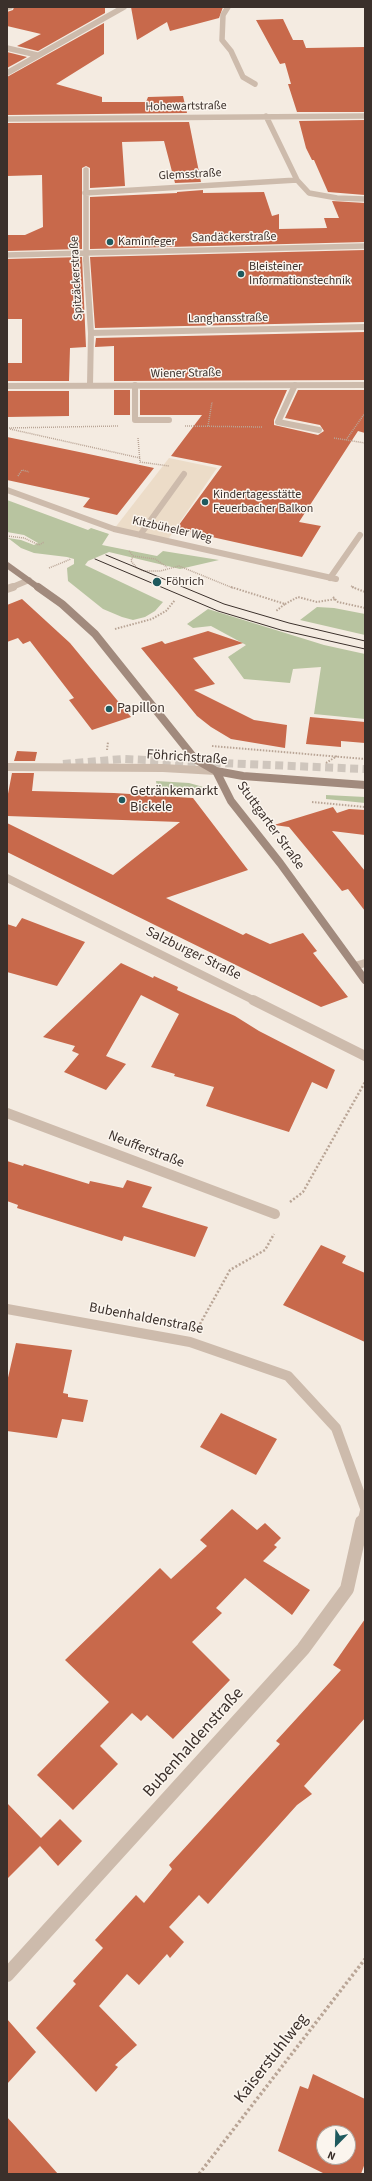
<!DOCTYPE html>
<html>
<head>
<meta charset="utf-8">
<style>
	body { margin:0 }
	#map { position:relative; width:372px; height:2181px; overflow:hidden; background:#f4ebe1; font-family:"Source Sans 3",sans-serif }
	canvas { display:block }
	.frame { position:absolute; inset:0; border:8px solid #3b302b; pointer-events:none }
	.north { position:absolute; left:316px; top:2125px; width:40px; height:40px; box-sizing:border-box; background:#fbf5ee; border:1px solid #aea6a0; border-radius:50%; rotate:203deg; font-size:11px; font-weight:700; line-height:16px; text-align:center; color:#3b302b }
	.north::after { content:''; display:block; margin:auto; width:14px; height:18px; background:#1f5a5e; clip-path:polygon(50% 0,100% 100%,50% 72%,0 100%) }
</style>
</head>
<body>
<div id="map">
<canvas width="372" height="2181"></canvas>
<div class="frame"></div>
<div class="north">N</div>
</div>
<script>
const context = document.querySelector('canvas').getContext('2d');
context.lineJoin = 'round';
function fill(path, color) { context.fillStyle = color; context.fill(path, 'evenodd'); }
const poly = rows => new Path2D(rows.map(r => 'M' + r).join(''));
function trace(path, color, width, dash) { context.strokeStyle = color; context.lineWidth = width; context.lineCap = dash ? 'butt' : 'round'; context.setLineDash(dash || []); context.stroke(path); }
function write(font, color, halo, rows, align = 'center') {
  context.font = font + ' "Source Sans 3",sans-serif'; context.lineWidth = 3; context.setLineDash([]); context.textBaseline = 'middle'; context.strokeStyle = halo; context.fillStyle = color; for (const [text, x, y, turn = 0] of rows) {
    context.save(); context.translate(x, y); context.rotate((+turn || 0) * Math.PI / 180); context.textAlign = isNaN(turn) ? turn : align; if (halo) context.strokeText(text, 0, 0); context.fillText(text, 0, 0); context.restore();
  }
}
fill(poly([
	[7,500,88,530,91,528,109,534,102,545,157,556,163,551,219,560,180,569,109,552,88,561,85,565,163,602,155,611,145,617,133,620,122,617,103,609,68,581,67,568,74,564,74,559,67,557,34,553,21,548,8,538,21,540,34,545,38,543,24,535,7,532],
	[317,607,334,608,365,614,365,635,300,620],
	[208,609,324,645,365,654,365,719,314,714,321,667,293,669,290,683,244,679,228,657,246,645,211,626,193,628,187,624],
	[156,781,189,783,207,788,208,791,157,788],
	[326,795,365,797,365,803,326,799]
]), '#b8c4a0');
fill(poly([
	[169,458,217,468,167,541,114,529]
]), '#ecdcc8');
fill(poly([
	[14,7,105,7,105,13,38,51,17,46,41,34,7,26,7,12,13,10],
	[131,7,223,7,219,18,170,31,167,22,137,40],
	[283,19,293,40,303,40,306,48,365,47,365,112,297,112,288,84,291,84,285,63,280,64,256,20],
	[104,23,104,54,56,84,102,97,102,102,146,102,148,97,183,96,187,113,7,115,7,77],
	[7,52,27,57,7,68],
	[365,120,365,195,328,192,314,160,312,160,306,148,299,121],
	[189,122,201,182,175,183,164,141,122,142,125,186,90,188,90,168,86,166,82,168,82,249,7,251,7,235,25,235,43,227,42,175,7,176,7,123],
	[203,190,203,193,264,192,272,216,279,214,279,229,327,228,324,218,339,218,332,201,365,203,365,242,90,249,90,197,177,193,177,192],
	[365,250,365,322,95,328,90,257],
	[82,257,86,347,70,348,69,381,7,381,7,363,22,363,22,319,7,319,7,259],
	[365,332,365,380,114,381,114,346,95,347,96,338],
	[114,390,130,390,130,415,114,415],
	[140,390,287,390,274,420,274,425,318,435,324,431,320,425,285,418,298,390,365,390,365,433,358,431,299,522,321,526,302,557,176,529,222,466,171,456,202,415,140,415],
	[7,391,69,391,69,416,7,417],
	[7,437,84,453,154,468,117,515,83,507,90,498,7,480],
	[22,599,70,643,131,717,92,730,69,700,74,698,30,641,23,644,18,638,7,642,7,605],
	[208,631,243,643,193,658,215,684,194,690,254,720,287,725,285,748,231,739,211,727,197,716,141,648,162,641,165,644],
	[310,717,365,722,365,743,341,741,341,747,306,744],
	[17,751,37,752,35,761,14,761],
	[12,773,34,773,32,791,114,793,193,798,248,870,166,898,243,935,246,933,270,944,303,933,317,951,313,953,348,997,321,1007,7,852,7,823,113,875,180,822,7,816,7,799],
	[333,807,337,813,349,809,365,810,365,835,332,831,365,871,365,911,348,889,342,891,289,827,274,825],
	[22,918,85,942,57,986,7,972,7,924,16,927],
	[121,963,153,978,154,976,178,987,177,990,235,1016,259,1031,335,1070,327,1089,312,1082,289,1132,206,1106,214,1087,174,1076,175,1074,151,1067,179,1014,141,995,106,1056,126,1064,106,1090,64,1072,79,1054,72,1051,75,1046,43,1037],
	[7,1161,23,1166,24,1164,89,1184,90,1181,123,1188,127,1180,152,1187,142,1207,208,1227,195,1257,124,1236,122,1241,17,1208,18,1205,7,1201],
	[321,1245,346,1256,342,1263,365,1273,365,1342,283,1305],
	[16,1343,72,1350,63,1393,68,1394,68,1397,88,1400,83,1422,62,1419,57,1438,7,1431,7,1382],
	[221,1413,277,1439,256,1475,200,1447],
	[232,1509,257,1530,265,1523,281,1538,274,1545,277,1547,263,1561,310,1590,292,1615,245,1578,216,1608,222,1613,192,1642,230,1680,173,1739,147,1715,141,1721,132,1713,100,1746,118,1764,73,1810,37,1775,109,1702,65,1660,160,1568,171,1579,207,1546,200,1540],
	[365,1619,365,1718,304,1786,312,1794,297,1805,208,1904,199,1895,169,1927,184,1942,170,1958,167,1954,139,1985,127,1974,99,2006,137,2045,115,2065,118,2067,96,2092,36,2028,76,1984,73,1981,103,1948,95,1940,136,1895,144,1903,172,1869,169,1865,280,1744,276,1741,341,1670,333,1665],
	[7,1803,41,1838,60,1819,82,1841,58,1866,40,1846,7,1879],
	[7,2019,36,2052,7,2084],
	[313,2074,365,2099,365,2163,361,2174,325,2174,278,2151,300,2086,308,2089],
	[324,2133,348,2133,348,2157,324,2157],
	[7,2117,26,2138,58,2174,7,2174]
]), '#c8694b');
trace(poly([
	[63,764,123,759,365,769]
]), '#cfc6bd', 8, [8, 4.5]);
trace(poly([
	[185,426,262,427],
	[208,426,212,402],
	[7,428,118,426],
	[10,429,140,458],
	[138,438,140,462,169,466],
	[334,438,365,443],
	[346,440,365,413],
	[18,476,22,470,29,472],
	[7,536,24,538,39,545,44,542],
	[129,551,133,556,131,561,137,568,143,571,160,571,179,566,233,588],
	[133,556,155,559,167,567],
	[49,568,71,559],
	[351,586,355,588]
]), '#b9a596', 1.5, [1, 1]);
trace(poly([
	[231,587,285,604,276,611],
	[352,587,365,592],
	[333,597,338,602,365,608],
	[285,604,298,597,317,602,336,599],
	[115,629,152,619,166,611,175,600],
	[212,746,365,759],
	[107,750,108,742],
	[326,763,337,756],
	[312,802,365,807]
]), '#b9a596', 2, [1.5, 1.5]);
trace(poly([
	[290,1202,303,1192,365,1082],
	[200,1324,230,1270,265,1250,274,1234]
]), '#b9a596', 2.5, [2, 2]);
trace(poly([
	[199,2174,365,1959]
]), '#b9a596', 3.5, [2.5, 2.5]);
trace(poly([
	[135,385,135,420,169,420],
	[295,385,278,422,319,430],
	[330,578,360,535]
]), '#cdbbac', 6);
trace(poly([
	[355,966,365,963]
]), '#cdbbac', 8);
trace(poly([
	[228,7,223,15,222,40,231,51,243,77,255,84],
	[7,8,10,7],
	[7,48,37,55],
	[7,73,124,7],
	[266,116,297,180,309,193,337,198,365,199],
	[7,119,365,116],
	[85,193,297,180],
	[7,255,365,246],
	[86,260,86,170]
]), '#cdbbac', 5.5);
trace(poly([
	[86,259,91,333,90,385],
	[91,333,365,327],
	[7,386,365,385],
	[7,490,114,529,336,579],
	[140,535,184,474],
	[10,588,29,580]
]), '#cdbbac', 6);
trace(poly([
	[7,589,13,587],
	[7,767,163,768,216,771],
	[7,878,255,1001]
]), '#cdbbac', 8);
trace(poly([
	[253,1000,365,1056],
	[7,1113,275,1214],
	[7,1309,190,1342,288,1376,336,1428,365,1508],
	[362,1523,365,1511]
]), '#cdbbac', 10);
trace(poly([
	[7,1975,303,1649,347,1589,362,1522]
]), '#cdbbac', 14);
trace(poly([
	[7,565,39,588]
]), '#a18a7d', 6);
trace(poly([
	[38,587,62,604,95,634,195,759,216,771,231,801,280,863,365,980],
	[216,771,243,776,365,785]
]), '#a18a7d', 8);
trace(poly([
	[106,555,224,604,289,623,365,641],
	[95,559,218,611,281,630,365,649]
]), '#3b302b', 1);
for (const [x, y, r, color] of [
	[110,242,4,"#1f5a5e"],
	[241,274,4,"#1f5a5e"],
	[205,502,4,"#1f5a5e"],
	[157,582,5,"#1f5a5e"],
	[109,709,4,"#1f5a5e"],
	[122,800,4,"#1f5a5e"]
]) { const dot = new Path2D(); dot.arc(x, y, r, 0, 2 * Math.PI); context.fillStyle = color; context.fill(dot); trace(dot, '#fbf5ee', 1.5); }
write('12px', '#3b302b', '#fbf5ee', [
	["Hohewartstraße",186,107,-1],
	["Glemsstraße",190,175,-3],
	["Sandäckerstraße",234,238,-1],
	["Spitzäckerstraße",77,278,-93],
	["Langhansstraße",228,319,-1],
	["Wiener Straße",186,374,-1],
	["Kitzbüheler Weg",172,530,13]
]);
write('12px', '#3b302b', '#fbf5ee', [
	["Kaminfeger",118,242],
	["Bleisteiner",249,267],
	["Informationstechnik",249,281],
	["Kindertagesstätte",213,495],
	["Feuerbacher Balkon",213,509],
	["Föhrich",166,582]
], 'left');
write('14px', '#3b302b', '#fbf5ee', [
	["Papillon",117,709],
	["Getränkemarkt",130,792],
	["Bickele",130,808]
], 'left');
write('14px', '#3b302b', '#fbf5ee', [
	["Föhrichstraße",187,758,4],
	["Stuttgarter Straße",270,826,54],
	["Salzburger Straße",193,954,26],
	["Neufferstraße",146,1150,21],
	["Bubenhaldenstraße",146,1319,11]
]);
write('17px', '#3b302b', '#fbf5ee', [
	["Bubenhaldenstraße",194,1743,-48],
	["Kaiserstuhlweg",272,2059,-52]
]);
</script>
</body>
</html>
